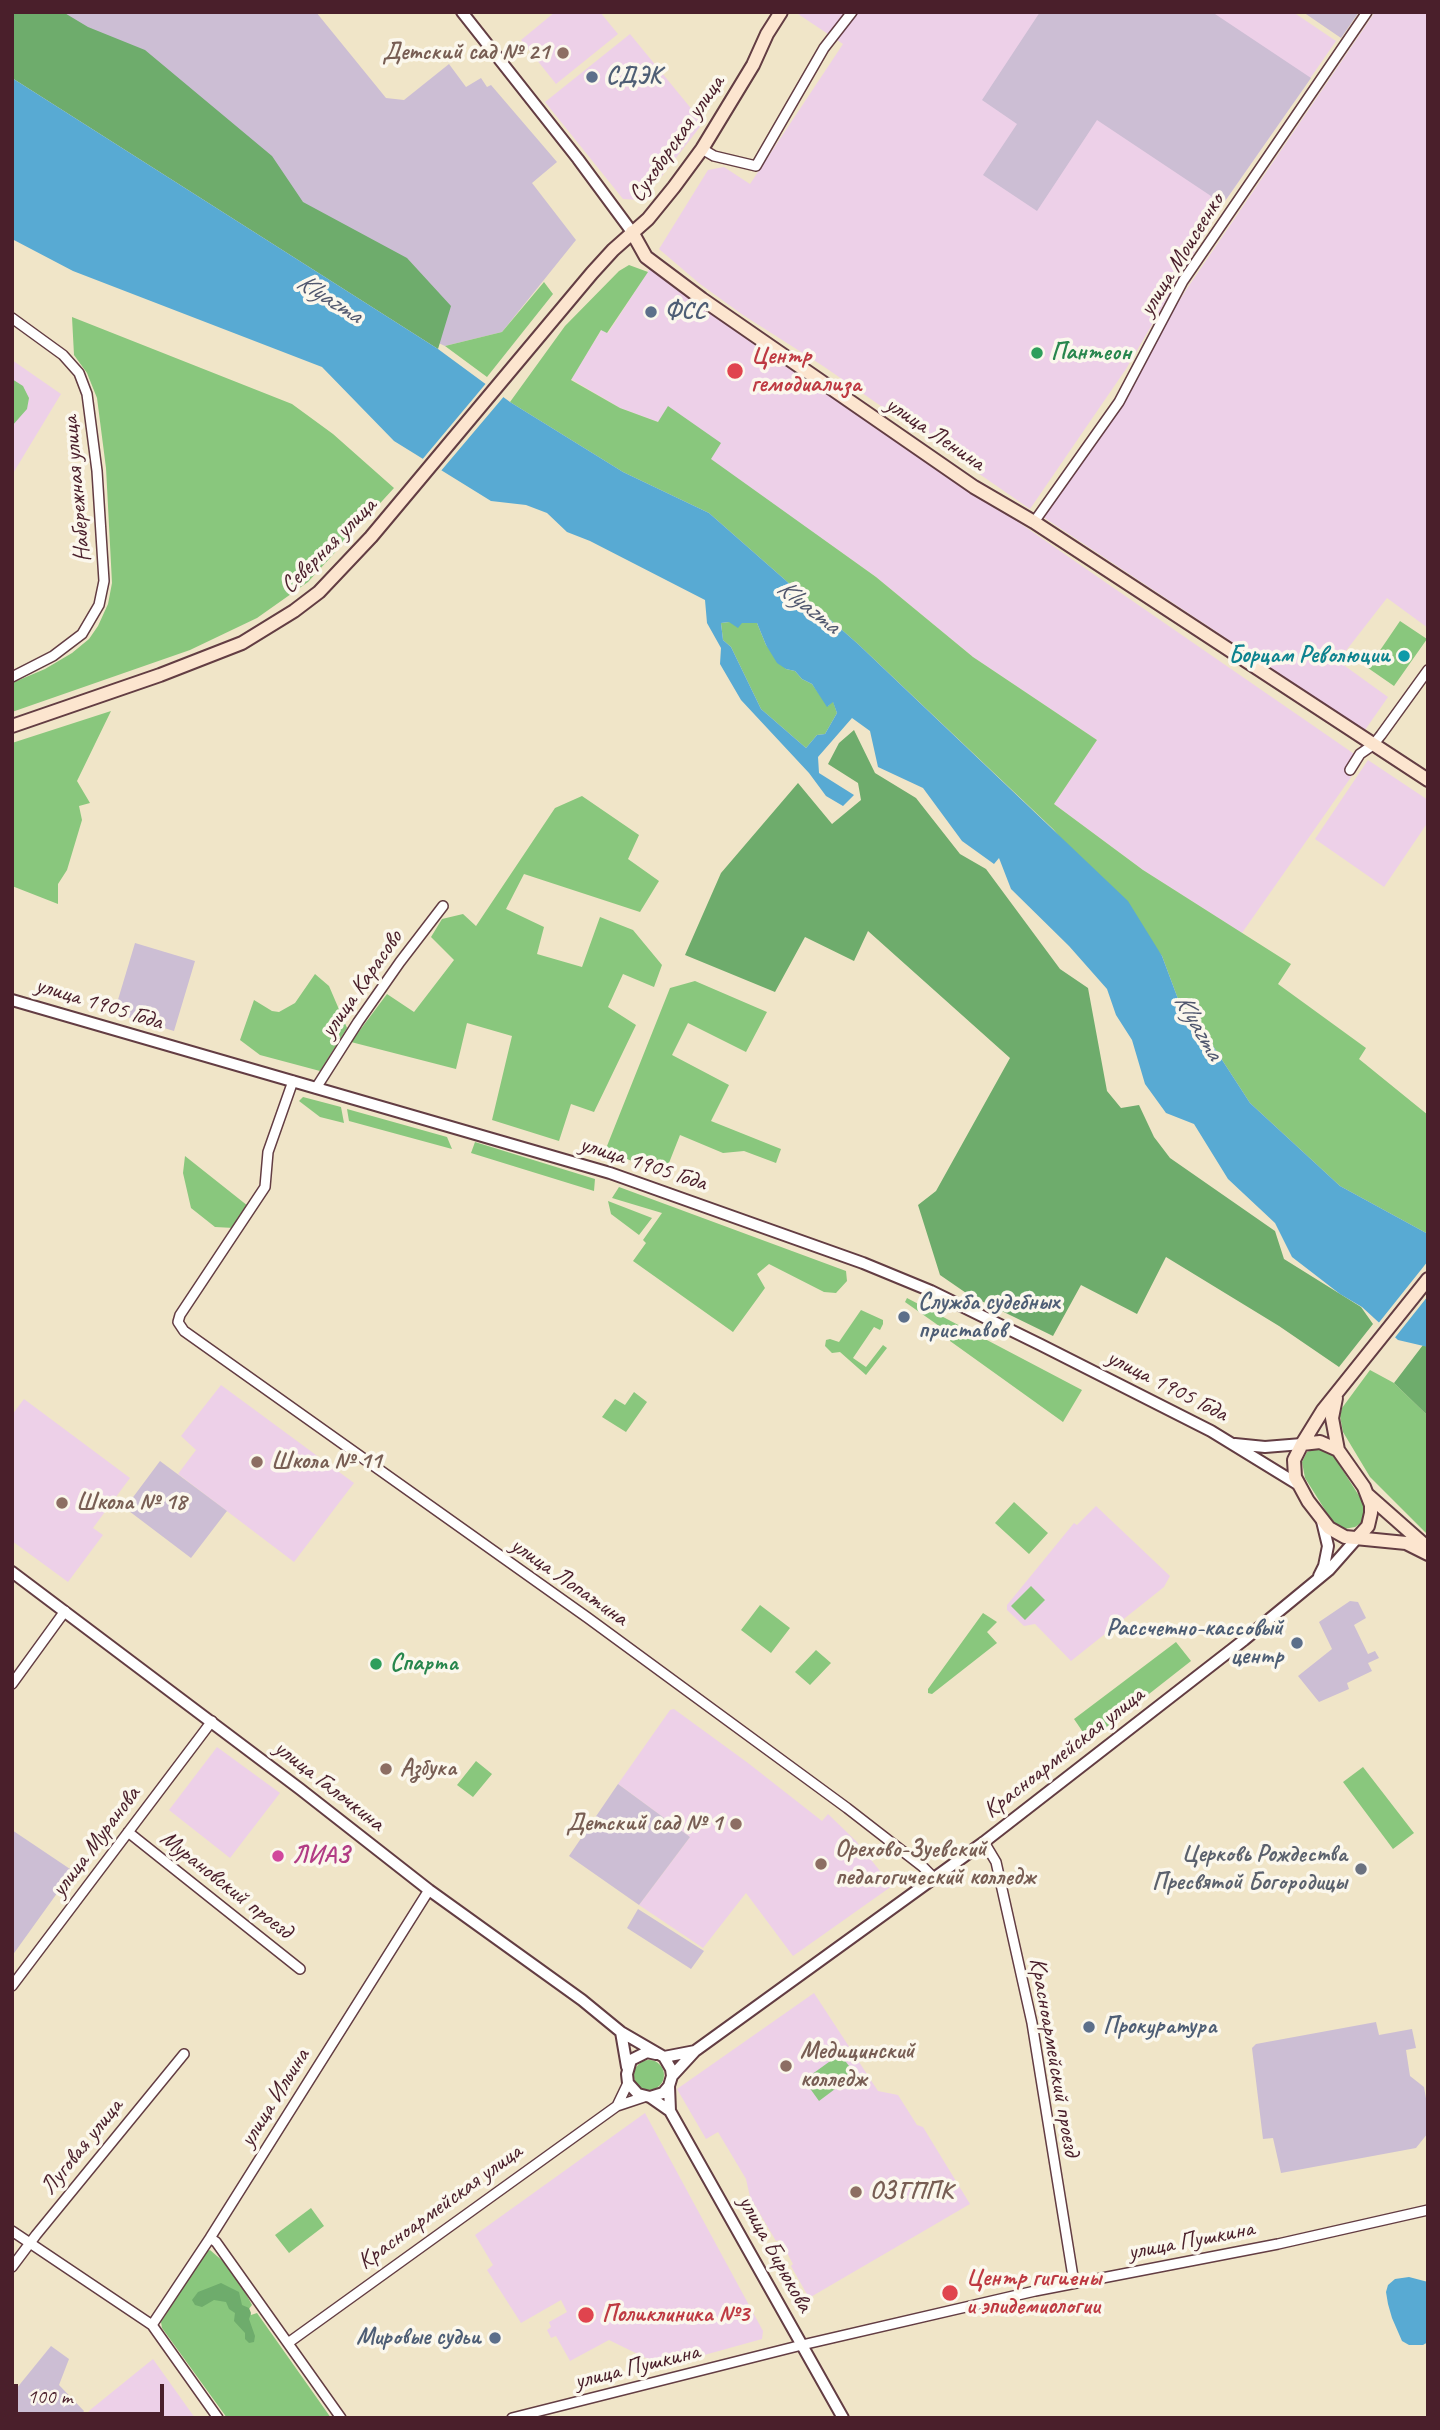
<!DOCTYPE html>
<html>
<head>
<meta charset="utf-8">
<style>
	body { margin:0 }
	#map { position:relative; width:1440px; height:2430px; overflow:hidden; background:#f0e5c8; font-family:Caveat,sans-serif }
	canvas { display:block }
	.frame { position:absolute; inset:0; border:14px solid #4a1f2b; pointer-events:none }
	.scale { position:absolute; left:14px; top:2384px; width:150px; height:32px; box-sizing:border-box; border:4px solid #4a1f2b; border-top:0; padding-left:9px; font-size:21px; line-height:24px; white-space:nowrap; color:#4a1f2b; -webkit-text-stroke:5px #fbf7ec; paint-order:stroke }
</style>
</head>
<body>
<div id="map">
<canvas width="1440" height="2430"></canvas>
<div class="frame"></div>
<div class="scale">100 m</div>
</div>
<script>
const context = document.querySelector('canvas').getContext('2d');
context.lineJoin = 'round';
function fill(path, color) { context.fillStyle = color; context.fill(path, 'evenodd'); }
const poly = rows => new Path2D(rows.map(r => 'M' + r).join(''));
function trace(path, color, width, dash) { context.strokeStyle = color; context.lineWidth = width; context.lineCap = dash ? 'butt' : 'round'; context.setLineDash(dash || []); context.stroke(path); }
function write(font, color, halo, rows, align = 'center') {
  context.font = font + ' Caveat,sans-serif'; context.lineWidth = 7; context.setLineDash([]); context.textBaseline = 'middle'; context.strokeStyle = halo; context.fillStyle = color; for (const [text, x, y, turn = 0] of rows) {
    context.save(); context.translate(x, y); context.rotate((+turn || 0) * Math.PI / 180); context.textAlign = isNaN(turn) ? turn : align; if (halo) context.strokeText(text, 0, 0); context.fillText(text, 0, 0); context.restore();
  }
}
fill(poly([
	[555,12,600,12,618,34,556,84,521,40],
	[799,12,1293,12,1336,41,1223,204,1126,369,1030,509,823,366,743,315,700,284,659,249,708,170,724,167,750,184,843,44,798,14],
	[1375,12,1428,12,1428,628,1387,598,1338,661,1388,697,1365,730,1043,517,1186,290],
	[630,34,703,123,648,194,638,200,623,199,545,102],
	[650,268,1363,760,1242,933,1143,870,1054,804,1097,740,973,657,876,577,658,422,620,408,571,379,602,329,608,333],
	[12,360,61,394,12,475],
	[1368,760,1428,800,1428,822,1384,887,1315,839],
	[221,1385,354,1483,294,1562,178,1474,196,1450,181,1436],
	[24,1399,130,1478,93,1528,103,1535,68,1582,12,1541,12,1415],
	[1096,1506,1170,1576,1164,1587,1071,1661,1035,1624,1024,1626,1007,1610,1007,1605,1074,1523,1077,1525],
	[674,1709,748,1763,822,1821,828,1814,856,1841,892,1886,793,1956,746,1893,703,1948,639,1905,690,1837,618,1784,670,1710],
	[217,1747,280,1793,230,1858,169,1810],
	[814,1993,878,2091,898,2095,917,2125,923,2127,970,2204,809,2298,791,2266,793,2264,780,2240,776,2241,750,2197,746,2179,718,2132,706,2139,677,2089],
	[645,2113,763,2331,762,2339,690,2359,682,2356,656,2363,609,2340,570,2361,556,2336,551,2338,547,2330,551,2327,549,2322,567,2312,561,2300,521,2323,487,2270,493,2265,475,2235],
	[153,2359,195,2418,83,2418,90,2410]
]), '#edd0e8');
fill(poly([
	[12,12,316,12,386,98,404,100,449,64,466,87,481,78,487,87,491,85,557,162,532,183,576,240,502,332,445,346,421,335],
	[1040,12,1212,12,1311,78,1223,204,1097,120,1037,211,983,175,1017,124,982,100],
	[1303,12,1359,12,1341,38],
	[135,943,195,961,174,1031,114,1013],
	[160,1461,227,1511,191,1558,125,1508],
	[1350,1601,1358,1602,1366,1618,1354,1625,1368,1654,1375,1651,1379,1658,1368,1663,1372,1671,1347,1683,1349,1689,1319,1702,1298,1676,1332,1649,1319,1622],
	[618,1784,690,1837,639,1905,569,1856],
	[12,1830,73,1871,12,1956],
	[638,1909,704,1951,691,1969,627,1928],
	[1376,2022,1379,2035,1412,2029,1416,2048,1406,2050,1410,2076,1424,2087,1428,2110,1428,2133,1416,2148,1281,2173,1273,2138,1263,2139,1252,2048,1256,2044],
	[51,2346,69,2359,59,2385,84,2411,79,2418,12,2418,12,2394]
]), '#ccbed4');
fill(poly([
	[629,265,648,272,607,333,601,330,571,380,620,408,658,422,668,406,721,443,711,459,876,577,973,657,1097,740,1054,804,1143,870,1291,964,1278,984,1366,1048,1359,1059,1428,1115,1428,1234,1340,1186,1250,1103,1213,1046,1184,1015,1162,956,1053,829,858,644,709,513,623,472,510,402,565,326,619,271],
	[544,282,553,294,487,377,445,346,502,332],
	[72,317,292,404,333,434,394,488,308,582,257,618,190,650,12,712,12,683,45,669,72,653,89,639,98,626,108,604,112,583,106,468,97,398,87,373,74,355],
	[12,379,23,386,29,398,27,409,12,426],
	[1400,621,1427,639,1394,686,1368,668],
	[729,622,757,623,766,645,786,669,795,671,802,679,812,684,828,706,833,701,837,713,825,734,817,735,806,748,761,709,731,647,723,640,721,623],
	[111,711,77,781,90,803,79,806,82,820,67,870,58,884,58,904,12,886,12,743],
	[582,796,639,835,628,859,659,881,640,912,524,874,506,909,544,927,537,954,582,967,600,917,633,930,662,965,654,987,623,974,608,1007,636,1025,594,1112,571,1104,559,1141,492,1120,512,1036,467,1023,456,1069,351,1042,387,994,414,1012,454,960,431,937,442,919,463,914,476,926,555,808],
	[315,974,329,986,347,1028,320,1071,260,1055,240,1040,254,1000,272,1011,279,1012,295,1003],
	[695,981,767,1012,746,1052,688,1023,672,1055,729,1085,711,1121,781,1149,776,1163,744,1151,723,1153,680,1135,665,1173,605,1151,670,988],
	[303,1097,341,1107,344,1123,320,1117,299,1101],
	[347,1109,447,1137,452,1149,349,1121],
	[475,1142,595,1179,594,1191,471,1153],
	[185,1156,248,1206,234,1228,215,1227,191,1208,183,1173],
	[619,1187,846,1271,847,1281,836,1293,824,1292,769,1264,757,1274,765,1288,733,1332,633,1261,646,1243,643,1240,662,1213,612,1198],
	[608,1201,652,1218,639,1235,611,1214],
	[907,1298,1082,1390,1063,1422,950,1341,952,1335,905,1302],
	[861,1310,883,1320,883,1324,880,1330,874,1327,853,1358,866,1367,883,1345,887,1348,866,1375,840,1352,832,1353,825,1346,826,1340,830,1339,839,1342],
	[1370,1370,1394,1383,1428,1416,1428,1535,1370,1477,1343,1432,1340,1416,1342,1408],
	[634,1392,647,1402,626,1432,602,1417,615,1399,625,1405],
	[1318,1448,1329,1451,1335,1458,1363,1502,1365,1510,1364,1521,1355,1527,1344,1529,1332,1521,1305,1478,1302,1462,1307,1452],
	[1014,1502,1048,1533,1029,1554,995,1523],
	[1031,1586,1045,1600,1025,1620,1011,1606],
	[760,1605,790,1628,771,1653,741,1630],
	[983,1613,997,1622,987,1632,997,1643,932,1694,928,1693,928,1689],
	[1176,1642,1191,1661,1089,1741,1074,1719],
	[816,1650,831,1663,810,1685,795,1672],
	[476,1761,492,1774,473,1797,457,1785],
	[1363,1767,1414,1833,1393,1849,1343,1782],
	[840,2054,855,2074,819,2101,804,2080],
	'634 2075a15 15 0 1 1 30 0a15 15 0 1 1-30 0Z',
	[311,2208,324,2226,289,2253,275,2235],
	[210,2250,224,2262,244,2290,252,2305,248,2310,251,2315,257,2313,331,2418,227,2418,162,2328,161,2322,206,2252]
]), '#89c77d');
fill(poly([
	[12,12,63,12,88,27,145,50,272,156,303,202,407,258,451,306,438,349,12,78],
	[854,730,875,773,916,798,960,854,986,869,1060,969,1088,988,1107,1091,1121,1108,1139,1105,1154,1137,1170,1158,1275,1231,1284,1259,1361,1307,1373,1324,1339,1367,1279,1326,1166,1257,1137,1314,1081,1285,1053,1336,969,1295,940,1275,918,1205,936,1191,1010,1058,868,931,854,961,805,937,775,992,685,955,721,873,798,783,832,824,861,800,858,783,828,764,839,743],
	[1423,1345,1428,1347,1428,1416,1394,1383],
	[221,2283,239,2292,242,2305,249,2308,251,2313,249,2319,255,2336,254,2342,249,2343,245,2339,245,2333,234,2321,235,2313,229,2309,226,2302,214,2300,202,2307,195,2305,192,2300,198,2292]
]), '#6eac6c');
fill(poly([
	[12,78,438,349,510,402,623,472,709,513,858,644,1128,901,1162,956,1184,1015,1213,1046,1250,1103,1340,1186,1428,1234,1428,1347,1398,1340,1362,1307,1340,1294,1292,1257,1275,1223,1228,1179,1194,1124,1166,1113,1145,1084,1132,1040,1116,1015,1107,989,1069,946,1011,889,999,858,994,864,962,841,923,788,878,767,870,731,852,718,818,757,819,773,854,795,843,806,826,796,809,773,741,700,720,664,721,648,707,623,705,600,590,541,567,532,547,513,526,505,491,501,394,441,322,367,73,271,12,239],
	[729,622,738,628,742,623,757,623,766,645,777,663,786,669,795,671,802,679,812,684,827,707,833,702,837,713,825,734,817,735,806,748,761,709,731,647,723,640,721,623],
	[1409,2277,1428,2282,1428,2342,1423,2345,1409,2345,1402,2341,1392,2318,1388,2304,1386,2292,1388,2285,1395,2279]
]), '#58aad3');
fill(poly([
	[488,381,506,394,440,472,421,461],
	[1428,1261,1428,1296,1393,1340,1377,1325]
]), '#f0e5c8');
const minor = poly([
	[702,149,714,156,756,166,824,48,852,12],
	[12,318,63,355,79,373,87,394,97,471,104,581,99,605,82,634,53,656,12,677],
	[1034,522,1119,402,1183,281,1367,12],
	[1350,770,1360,754,1373,745,1381,735,1428,670],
	[293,1081,268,1152,265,1187,180,1315,178,1322,184,1331,588,1618,847,1808,923,1867,934,1878],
	[316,1088,358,1022,400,962,443,906],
	[12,1684,65,1611],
	[128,1832,300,1969],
	[984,1842,996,1862,1032,2023,1074,2283],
	[12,1986,212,1721],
	[617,2106,628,2083],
	[12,2231,152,2325,218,2418],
	[210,2238,216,2242,341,2418],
	[12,2267,36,2235,184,2054],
	[152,2325,210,2238,429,1890],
	[288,2343,617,2106,644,2097],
	[512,2418,802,2345,1035,2291,1278,2244,1428,2210]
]);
const tertiary = poly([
	[462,12,578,159,632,232],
	[12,1000,610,1173,863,1263,931,1291,1041,1345,1211,1431,1299,1485],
	[1235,1444,1265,1447,1302,1444],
	[12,1572,300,1789,429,1890,582,2000,621,2032,664,2057,671,2069,672,2076],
	[1319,1576,1324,1566,1328,1546,1322,1521],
	[621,2032,627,2067],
	[656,2054,647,2052,631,2060,627,2074,628,2083,638,2094,650,2097,670,2111],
	[664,2057,695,2051],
	[669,2086,670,2111,843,2418],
	[650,2097,663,2093,669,2086,672,2076,695,2051,984,1842,1244,1640,1329,1570,1359,1536]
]);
const secondary = poly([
	[632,232,646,257,702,299,974,487,1034,522,1428,780],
	[12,726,160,675,242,643,294,611,319,592,371,537,592,273,613,250,648,219,674,187,702,149,753,65,767,34,781,12],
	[1336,1398,1332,1418,1338,1450],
	[1302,1444,1323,1410,1428,1279],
	[1368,1495,1428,1548],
	[1359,1536,1368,1526,1371,1513,1371,1505,1364,1487,1338,1450,1320,1442,1302,1444,1294,1460,1295,1477,1308,1501,1329,1528,1345,1537,1406,1543,1428,1554]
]);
trace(minor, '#633d43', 12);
trace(tertiary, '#633d43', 14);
trace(secondary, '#633d43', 16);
trace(minor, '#fff', 9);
trace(tertiary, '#fff', 10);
trace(secondary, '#fce5cf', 12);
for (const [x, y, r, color] of [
	[563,53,7,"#8d6e63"],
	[592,77,7,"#5c6f8a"],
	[651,312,7,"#5c6f8a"],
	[1037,353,7,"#2e9e5b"],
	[735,371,9,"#e0444e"],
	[1404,656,7,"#0f9aa8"],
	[904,1317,7,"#5c6f8a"],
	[257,1462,7,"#8d6e63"],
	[62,1503,7,"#8d6e63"],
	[1297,1643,7,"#5c6f8a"],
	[376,1664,7,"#2e9e5b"],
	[386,1769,7,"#8d6e63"],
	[736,1824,7,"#8d6e63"],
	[278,1856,7,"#d1479c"],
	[821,1864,7,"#8d6e63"],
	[1361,1869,7,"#6b7280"],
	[1089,2027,7,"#5c6f8a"],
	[786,2066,7,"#8d6e63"],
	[856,2192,7,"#8d6e63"],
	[950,2293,9,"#e0444e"],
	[586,2315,9,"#e0444e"],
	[495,2338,7,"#5c6f8a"]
]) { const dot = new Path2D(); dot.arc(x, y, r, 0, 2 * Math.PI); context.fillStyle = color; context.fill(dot); trace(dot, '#fbf7ec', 2.5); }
write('bold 24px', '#785e54', '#fbf7ec', [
	["Детский сад № 21",549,53,"right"],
	["Школа № 11",271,1462],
	["Школа № 18",76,1503],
	["Азбука",400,1769],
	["Детский сад № 1",722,1824,"right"],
	["Орехово-Зуевский",835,1850],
	["педагогический колледж",835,1878],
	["Медицинский",800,2052],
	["колледж",800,2080],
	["ОЗГППК",870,2192]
], 'left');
write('bold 24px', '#4e5e75', '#fbf7ec', [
	["СДЭК",606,77],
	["ФСС",665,312],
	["Служба судебных",918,1303],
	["приставов",918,1331],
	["Рассчетно-кассовый",1283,1629,"right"],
	["центр",1283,1657,"right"],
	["Прокуратура",1103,2027],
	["Мировые судьи",481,2338,"right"]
], 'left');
write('24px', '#4a1f2b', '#fbf7ec', [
	["Сухоборская улица",677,139,-55],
	["улица Моисеенко",1182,255,-58],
	["улица Ленина",935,434,34],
	["Набережная улица",77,489,-95],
	["Северная улица",329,546,-45],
	["улица Карасово",362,984,-55],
	["улица 1905 Года",99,1004,17],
	["улица 1905 Года",643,1164,18],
	["улица 1905 Года",1167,1386,27],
	["улица Лопатина",569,1582,35],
	["Красноармейская улица",1064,1753,-38],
	["улица Галочкина",329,1786,38],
	["улица Муранова",96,1842,-53],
	["Мурановский проезд",226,1885,38],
	["Красноармейский проезд",1054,2057,80],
	["улица Ильина",275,2098,-58],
	["Луговая улица",82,2147,-51],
	["Красноармейская улица",440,2207,-36],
	["улица Пушкина",1191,2241,-11],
	["улица Бирюкова",775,2254,61],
	["улица Пушкина",637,2367,-14]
]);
write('bold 24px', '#27864d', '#fbf7ec', [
	["Пантеон",1051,353],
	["Спарта",390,1664]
], 'left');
write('bold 24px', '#be3a42', '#fbf7ec', [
	["Центр",751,357],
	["гемодиализа",751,385],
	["Центр гигиены",966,2279],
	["и эпидемиологии",966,2307],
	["Поликлиника №3",602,2315]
], 'left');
write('bold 24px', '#0d838f', '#fbf7ec', [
	["Борцам Революции",1390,656]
], 'right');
write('bold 24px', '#5b616d', '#fbf7ec', [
	["Церковь Рождества",1347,1855],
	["Пресвятой Богородицы",1347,1883]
], 'right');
write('bold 24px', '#b23c85', '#fbf7ec', [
	["ЛИАЗ",292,1856]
], 'left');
write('italic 26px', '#50576e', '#fbf7ec', [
	["Klyazma",329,299,32],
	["Klyazma",808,607,38],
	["Klyazma",1198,1027,60]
]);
</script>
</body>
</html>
